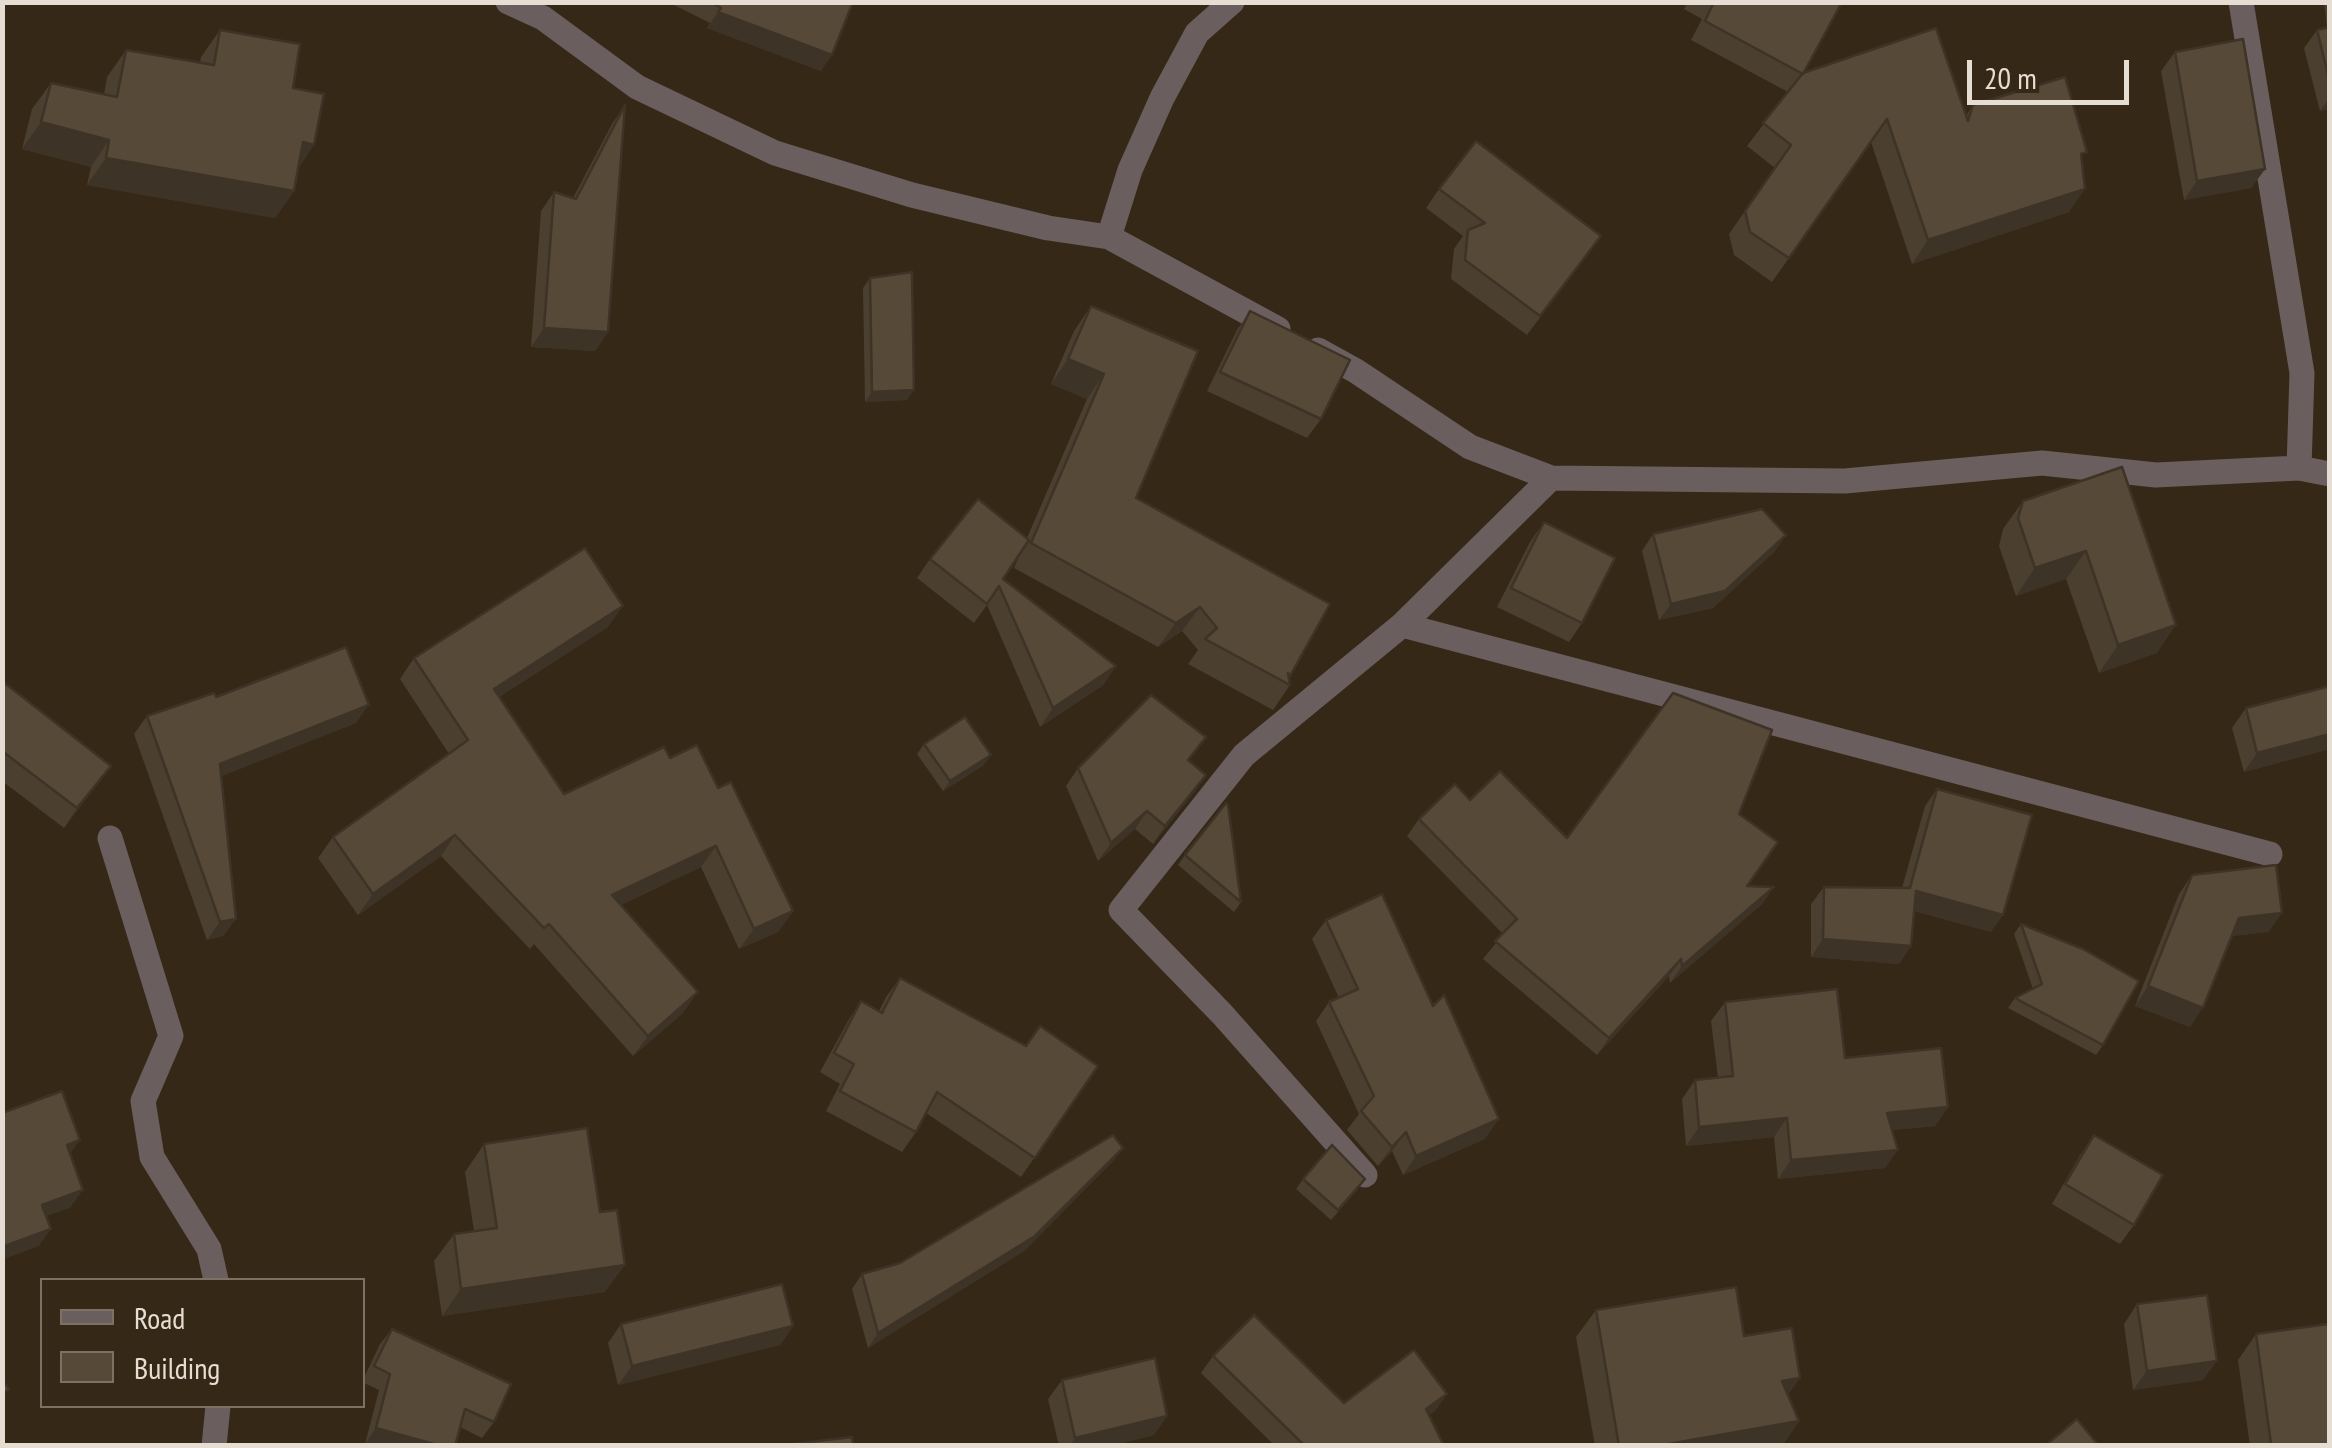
<!DOCTYPE html>
<html>
<head>
<meta charset="utf-8">
<style>
	body { margin:0 }
	#map { position:relative; width:2332px; height:1448px; overflow:hidden; background:#352816; font-family:"PT Sans Narrow",sans-serif }
	canvas { display:block }
	.frame { position:absolute; inset:0; border:5px solid #e7ded3; pointer-events:none }
	.legend { position:absolute; left:40px; top:1278px; width:325px; height:130px; box-sizing:border-box; background:#352816; border:2px solid #7c7162; margin:0; padding:12px 18px; list-style:none; font-size:30px; color:#e7ded3 }
	.legend li { display:flex; align-items:center; gap:20px; height:50px }
	.legend b { width:50px; border:2px solid #7c7162 }
	.scale { position:absolute; left:1967px; top:60px; width:162px; height:45px; box-sizing:border-box; border:5px solid #e7ded3; border-top:0; padding-left:12px; font-size:30px; line-height:35px; white-space:nowrap; color:#e7ded3; -webkit-text-stroke:8px #352816; paint-order:stroke }
</style>
</head>
<body>
<div id="map">
<canvas width="2332" height="1448"></canvas>
<div class="frame"></div>
<ul class="legend">
<li><b style="height:12px;background:#6a5e5e"></b>Road</li>
<li><b style="height:28px;background:#574937"></b>Building</li>
</ul>
<div class="scale">20 m</div>
</div>
<script>
const context = document.querySelector('canvas').getContext('2d');
context.lineJoin = 'round';
const poly = rows => new Path2D(rows.map(r => 'M' + r).join(''));
function trace(path, color, width, dash) { context.strokeStyle = color; context.lineWidth = width; context.lineCap = dash ? 'butt' : 'round'; context.setLineDash(dash || []); context.stroke(path); }
function fill(path, color) { context.fillStyle = color; context.fill(path, 'evenodd'); }
trace(poly([
	[508,2,543,18,637,87,775,153,912,195,1048,228,1109,237,1278,329],
	[2241,2,2302,373,2299,468],
	[1109,237,1130,170,1162,98,1197,33,1232,2],
	[1318,350,1356,371,1470,447,1551,478,1845,481,2042,463,2156,475,2299,468,2330,474],
	[1402,625,2270,854],
	[110,838,171,1036,143,1101,152,1157,209,1249,216,1280],
	[1365,1175,1222,1014,1121,910,1244,755,1402,625,1551,478],
	[214,1446,218,1406]
]), '#6a5e5e', 25);
fill(poly([
	[675,2,853,2,821,71,707,28,710,23,674,5],
	[1688,2,1842,2,1804,73,1966,116,1973,105,2082,160,2069,212,1912,264,1871,142,1772,282,1734,255,1729,234,1775,168,1747,146,1788,92,1691,40,1702,19,1684,9],
	[2324,2,2330,2,2330,109,2320,111,2304,48,2317,30,2327,28],
	[220,30,293,88,298,168,294,191,275,218,87,185,91,167,22,149,32,109,51,83,104,94,107,77,126,50,200,63,201,57],
	[2175,52,2265,169,2251,188,2184,200,2161,71],
	[625,105,608,332,595,351,531,347,541,211,554,192,573,198,612,124],
	[1439,189,1601,236,1527,335,1451,279,1454,249,1463,236,1426,208],
	[870,278,907,400,865,402,863,288],
	[1091,306,1136,498,1330,604,1289,678,1290,685,1273,710,1188,664,1198,650,1182,631,1158,647,1014,568,1020,554,1003,579,1116,666,1103,685,1040,727,987,605,974,623,917,578,930,559,1027,538,1087,399,1051,384,1074,331],
	[1250,311,1321,419,1307,438,1207,391,1237,330],
	[2122,467,2157,653,2099,673,2066,579,2016,596,1999,546,2003,529,2023,501],
	[1544,522,1582,623,1569,642,1497,607,1530,542],
	[1653,534,1786,535,1774,552,1713,608,1659,620,1642,551],
	[608,627,499,697,564,794,670,758,718,788,793,911,778,932,739,949,701,867,621,905,683,1013,633,1056,534,944,530,949,441,856,358,915,318,858,333,837,449,754,400,679,414,658],
	[2,681,111,766,64,828,2,781],
	[2330,686,2330,749,2244,772,2232,728,2246,708],
	[216,697,356,723,221,776,236,919,223,936,207,940,134,734,147,716],
	[924,744,984,765,943,791,917,754],
	[1189,760,1194,792,1153,844,1135,829,1098,861,1066,786,1078,768],
	[1937,789,1991,932,1914,911,1911,946,1899,964,1811,957,1811,904,1824,887,1902,888,1925,806],
	[1470,800,1567,838,1739,814,1747,886,1774,887,1762,904,1670,983,1669,976,1597,1055,1483,959,1503,934,1407,836,1419,819],
	[1185,855,1241,902,1234,912,1178,865],
	[2192,875,2282,913,2268,932,2231,936,2190,1027,2135,1006,2179,894],
	[1326,920,1485,1139,1403,1175,1392,1151,1378,1166,1347,1130,1359,1114,1316,1021,1329,1002,1339,998,1312,939],
	[2021,924,2103,1045,2096,1055,2008,1008,2015,998,2033,989,2014,934],
	[900,978,1026,1046,1098,1066,1021,1177,926,1113,916,1132,902,1152,826,1111,840,1084,820,1072,848,1021,861,1001,879,1011,886,997],
	[1725,1002,1845,1058,1948,1107,1935,1126,1892,1130,1885,1168,1778,1179,1774,1137,1686,1146,1682,1099,1695,1080,1718,1078,1711,1021],
	[2094,1135,2134,1225,2120,1244,2052,1204,2080,1155],
	[484,1144,600,1212,605,1292,442,1316,434,1261,454,1234,474,1231,465,1172],
	[1123,1148,1112,1162,1024,1251,868,1348,852,1289,862,1274,900,1263],
	[1303,1179,1358,1189,1331,1220,1296,1189],
	[2137,1304,2203,1380,2133,1390,2124,1324],
	[1596,1310,1744,1336,1788,1395,1799,1421,1782,1446,1595,1446,1576,1337],
	[621,1324,793,1326,780,1345,618,1385,608,1343],
	[392,1329,494,1422,482,1438,460,1427,365,1444,379,1390,362,1382,380,1344],
	[2256,1334,2330,1446,2250,1446,2238,1360],
	[1213,1356,1344,1403,1447,1394,1435,1411,1429,1415,1444,1446,1275,1446,1201,1373],
	[1062,1380,1167,1416,1154,1435,1111,1446,1059,1446,1048,1399]
]), '#4b3f2f');
fill(poly([
	[718,12,832,55,821,71,707,28],
	[2330,97,2330,109,2320,111],
	[41,122,109,140,91,167,22,149],
	[303,142,314,145,296,172],
	[106,158,294,191,275,218,87,185],
	[2265,169,2251,188,2184,200,2197,181],
	[2085,189,2069,212,1912,264,1928,240],
	[544,328,608,332,595,351,531,347],
	[1068,359,1104,374,1087,399,1051,384],
	[914,390,907,400,865,402,872,392],
	[1786,535,1774,552,1713,608,1659,620,1671,604],
	[2086,551,2066,579,2016,596,2035,568],
	[623,606,608,627,479,710,494,689],
	[1200,607,1182,631,1158,647,1176,623],
	[2176,625,2157,653,2099,673,2118,645],
	[1116,666,1103,685,1040,727,1053,708],
	[369,705,356,723,207,782,220,764],
	[2330,734,2330,749,2244,772,2257,753],
	[991,755,984,765,943,791,950,781],
	[111,766,97,785,64,828,77,808],
	[1206,775,1194,792,1153,844,1165,826],
	[1147,811,1135,829,1098,861,1111,843],
	[455,835,441,856,358,915,373,894],
	[716,846,701,867,597,916,612,895],
	[1774,887,1762,904,1670,983,1682,966],
	[1916,891,2003,915,1991,932,1904,908],
	[793,911,778,932,739,949,754,929],
	[2282,913,2268,932,2225,937,2239,918],
	[236,919,223,936,207,940,220,922],
	[1823,939,1911,946,1899,964,1811,957],
	[1681,959,1669,976,1597,1055,1609,1038],
	[2148,986,2203,1008,2190,1027,2135,1006],
	[698,992,683,1013,633,1056,648,1036],
	[1948,1107,1935,1126,1874,1132,1887,1113],
	[1787,1118,1774,1137,1686,1146,1699,1127],
	[1499,1119,1485,1139,1403,1175,1416,1156],
	[1406,1132,1392,1151,1378,1166,1392,1147],
	[80,1140,67,1158,67,1145],
	[1123,1148,1112,1162,1024,1251,868,1348,878,1333],
	[1898,1150,1885,1168,1778,1179,1791,1160],
	[83,1190,70,1208,30,1222,42,1205],
	[51,1229,39,1246,2,1260,2,1247],
	[625,1265,605,1292,442,1316,461,1289],
	[793,1326,780,1345,618,1385,632,1366],
	[2217,1361,2203,1380,2133,1390,2147,1371],
	[1800,1378,1781,1405,1782,1381],
	[1447,1394,1435,1411,1414,1426,1426,1409],
	[1167,1416,1154,1435,1111,1446,1070,1446,1075,1438],
	[1799,1421,1782,1446,1657,1446],
	[376,1428,441,1446,372,1446,365,1444]
]), '#3d3326');
const building = poly([
	[711,2,853,2,832,55,718,12,721,8,711,2],
	[1714,2,1842,2,1803,74,1705,21,1714,2],
	[2330,27,2330,83,2317,30,2330,27],
	[1936,28,1968,121,1973,105,2065,77,2087,152,2081,154,2085,189,1928,240,1887,119,1789,258,1750,232,1745,211,1791,145,1763,123,1803,73,1936,28],
	[220,30,300,44,293,88,324,94,314,145,303,142,294,191,106,158,109,140,41,122,51,83,117,97,126,50,214,65,220,30],
	[2243,39,2265,169,2197,181,2175,52,2243,39],
	[625,105,608,332,544,328,554,192,576,199,625,105],
	[1476,141,1601,236,1540,316,1465,260,1468,230,1485,223,1439,189,1476,141],
	[912,272,914,390,872,392,870,278,912,272],
	[1091,306,1198,351,1136,498,1330,604,1290,676,1288,673,1290,685,1205,639,1217,628,1200,607,1176,623,1031,543,1104,374,1068,359,1091,306],
	[1250,311,1350,360,1321,419,1220,372,1250,311],
	[2122,467,2176,625,2118,645,2086,551,2035,568,2018,518,2023,501,2122,467],
	[978,499,1029,540,1003,579,1116,666,1053,708,999,586,987,604,930,559,978,499],
	[1762,509,1786,535,1725,591,1671,604,1653,534,1762,509],
	[1544,522,1615,558,1582,623,1511,588,1544,522],
	[585,548,623,606,494,689,564,794,664,747,670,758,697,745,718,788,731,782,793,911,754,929,716,846,612,895,698,992,648,1036,549,924,544,928,455,835,373,894,333,837,468,740,414,658,585,548],
	[346,647,369,705,220,764,236,919,220,922,147,716,214,693,216,697,346,647],
	[2,681,111,766,77,808,2,751,2,681],
	[2330,686,2330,734,2257,753,2246,708,2330,686],
	[1673,693,1772,730,1739,814,1778,842,1747,886,1774,887,1682,966,1681,959,1609,1038,1495,941,1517,919,1419,819,1455,784,1470,800,1500,771,1567,838,1673,693],
	[1151,695,1206,737,1188,760,1206,775,1165,826,1147,811,1111,843,1078,768,1151,695],
	[965,717,991,755,950,781,924,744,965,717],
	[1937,789,2032,815,2003,915,1916,891,1911,946,1823,939,1824,887,1910,888,1937,789],
	[1226,803,1228,805,1241,902,1185,855,1226,803],
	[2276,865,2282,913,2239,918,2203,1008,2148,986,2192,875,2276,865],
	[1382,894,1433,1006,1444,995,1499,1119,1416,1156,1406,1132,1392,1147,1361,1111,1374,1096,1329,1002,1358,989,1326,920,1382,894],
	[2021,924,2083,949,2139,981,2103,1045,2015,998,2042,984,2021,924],
	[900,978,1026,1046,1040,1026,1098,1066,1035,1158,937,1092,916,1132,840,1091,854,1064,834,1053,861,1001,882,1013,900,978],
	[1837,989,1845,1058,1941,1048,1948,1107,1887,1113,1898,1150,1791,1160,1787,1118,1699,1127,1695,1080,1733,1076,1725,1002,1837,989],
	[62,1091,80,1140,67,1145,83,1190,42,1205,51,1229,2,1247,2,1113,62,1091],
	[587,1128,600,1212,617,1210,625,1265,461,1289,454,1234,497,1228,484,1144,587,1128],
	[1113,1135,1123,1148,1035,1236,878,1333,862,1274,900,1263,1113,1135],
	[2094,1135,2163,1175,2134,1225,2065,1184,2094,1135],
	[1332,1145,1365,1179,1338,1210,1303,1179,1332,1145],
	[782,1284,793,1326,632,1366,621,1324,782,1284],
	[1736,1287,1744,1336,1792,1328,1800,1378,1782,1381,1799,1421,1657,1446,1619,1446,1596,1310,1736,1287],
	[2207,1295,2217,1361,2147,1371,2137,1304,2207,1295],
	[1254,1315,1344,1403,1414,1350,1447,1394,1426,1409,1444,1446,1305,1446,1213,1356,1254,1315],
	[2328,1324,2330,1334,2330,1446,2254,1446,2271,1444,2256,1334,2328,1324],
	[392,1329,511,1384,494,1422,465,1409,455,1446,441,1446,376,1428,390,1374,374,1366,392,1329],
	[1155,1358,1167,1416,1075,1438,1062,1380,1155,1358],
	[2,1381,9,1389,2,1394,2,1381],
	[2077,1419,2099,1446,2045,1446,2077,1419],
	[852,1437,853,1446,776,1446,852,1437]
]);
fill(building, '#574937');
trace(building, '#3d3326', 2.5);
</script>
</body>
</html>
